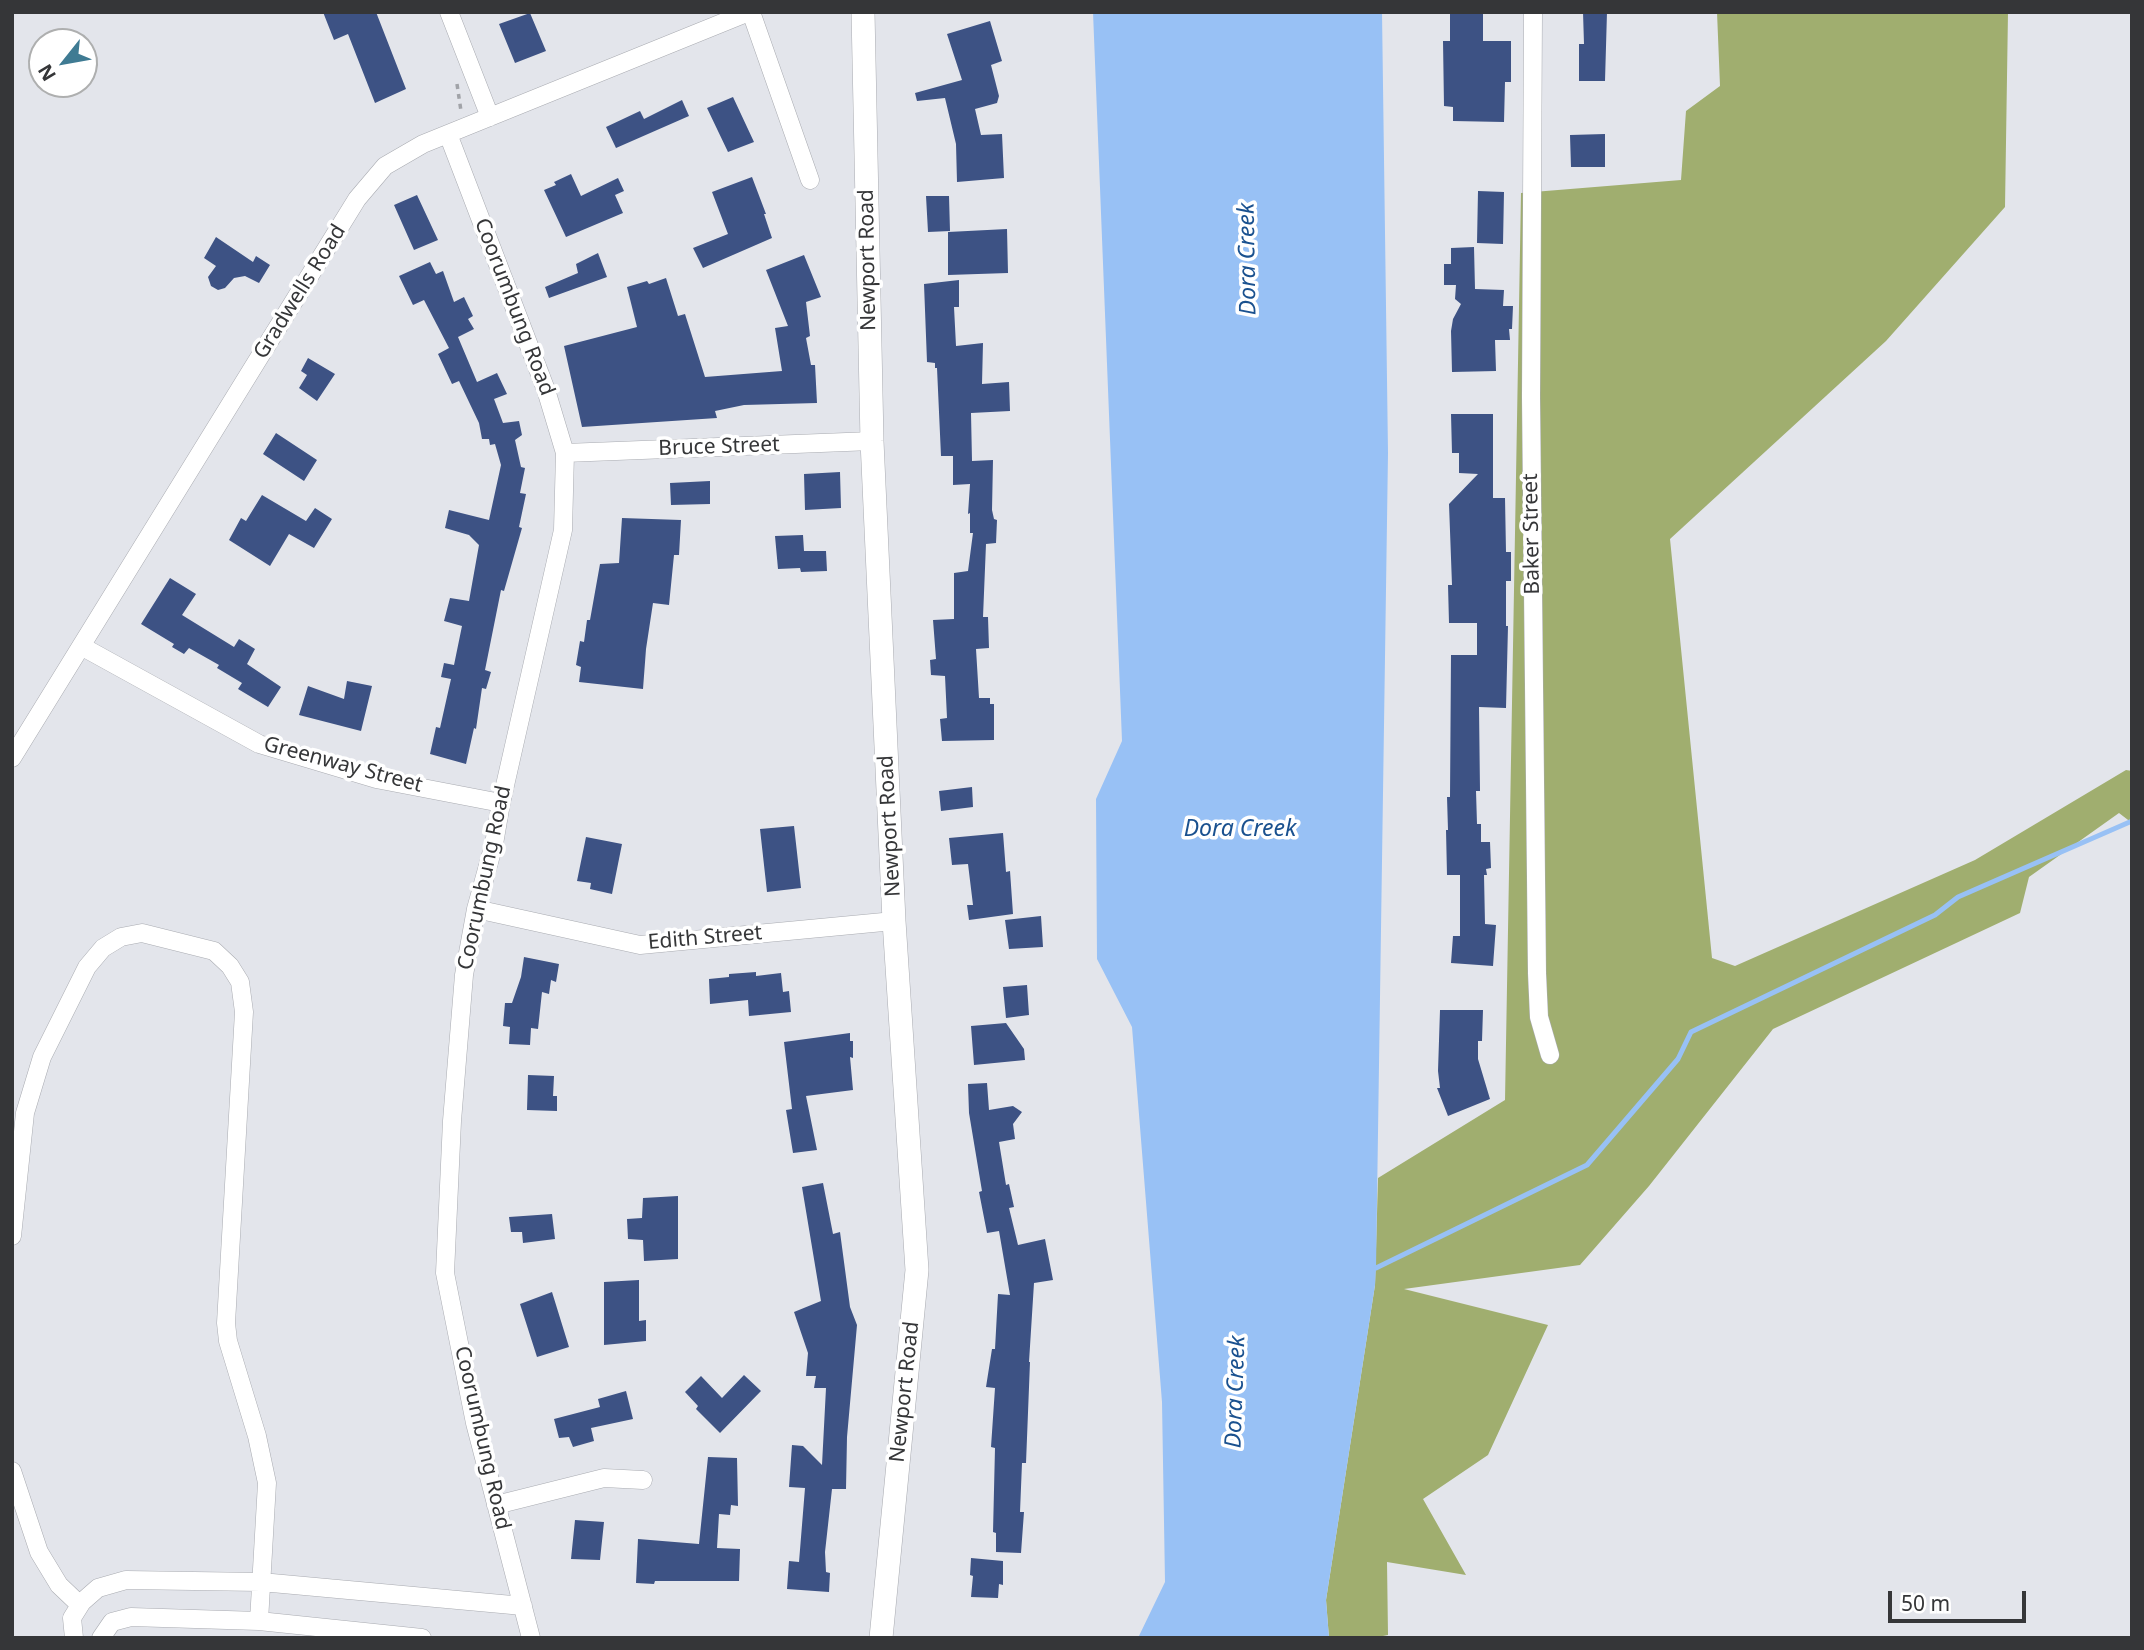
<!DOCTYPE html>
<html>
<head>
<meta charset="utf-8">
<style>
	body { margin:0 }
	#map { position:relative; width:2144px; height:1650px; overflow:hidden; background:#e3e5eb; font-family:"Noto Sans",sans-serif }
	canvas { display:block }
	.frame { position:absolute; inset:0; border:14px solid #353638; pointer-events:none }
	.north { position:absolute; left:28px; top:28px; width:70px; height:70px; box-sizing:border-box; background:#fff; border:2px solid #aeafaf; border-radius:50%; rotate:239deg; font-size:19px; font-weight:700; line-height:28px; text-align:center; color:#353638 }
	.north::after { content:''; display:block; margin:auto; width:24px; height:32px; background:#3f7b93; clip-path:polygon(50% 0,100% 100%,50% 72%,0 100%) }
	.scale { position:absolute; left:1888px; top:1591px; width:138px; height:32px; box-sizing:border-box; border:4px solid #353638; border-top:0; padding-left:9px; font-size:21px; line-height:24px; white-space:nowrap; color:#353638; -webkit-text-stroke:5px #fff; paint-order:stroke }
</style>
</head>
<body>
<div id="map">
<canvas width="2144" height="1650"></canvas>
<div class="frame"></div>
<div class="north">N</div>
<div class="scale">50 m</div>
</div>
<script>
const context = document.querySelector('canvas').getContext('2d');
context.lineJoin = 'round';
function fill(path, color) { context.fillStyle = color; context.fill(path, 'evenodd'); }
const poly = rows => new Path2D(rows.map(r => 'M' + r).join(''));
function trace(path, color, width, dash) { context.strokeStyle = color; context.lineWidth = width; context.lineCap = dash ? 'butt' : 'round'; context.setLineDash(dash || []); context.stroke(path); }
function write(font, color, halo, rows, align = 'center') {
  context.font = font + ' "Noto Sans",sans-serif'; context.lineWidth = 7; context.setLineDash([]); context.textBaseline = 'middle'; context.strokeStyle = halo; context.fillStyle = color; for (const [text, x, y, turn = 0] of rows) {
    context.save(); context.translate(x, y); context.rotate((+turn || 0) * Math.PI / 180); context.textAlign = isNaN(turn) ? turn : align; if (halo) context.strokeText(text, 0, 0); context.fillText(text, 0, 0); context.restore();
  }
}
fill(poly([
	[1717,12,2008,12,2005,207,1886,341,1670,539,1712,958,1735,966,1975,860,2126,770,2132,771,2132,823,2119,813,2029,877,2020,913,1773,1029,1649,1186,1580,1265,1404,1289,1548,1325,1488,1455,1423,1499,1466,1575,1387,1562,1388,1635,1373,1638,1329,1638,1326,1600,1375,1285,1378,1178,1505,1100,1521,193,1681,180,1686,111,1720,86]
]), '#a0ae6f');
fill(poly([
	[1093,12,1382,12,1388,453,1376,1268,1375,1285,1326,1600,1329,1638,1138,1638,1165,1582,1162,1402,1132,1027,1097,959,1096,799,1122,741]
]), '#98c1f5');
trace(poly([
	[1376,1268,1587,1165,1678,1059,1691,1032,1935,915,1958,897,2132,821]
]), '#98c1f5', 5);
fill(poly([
	[323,12,376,12,406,89,375,103,348,34,334,40],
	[1450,12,1483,12,1483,41,1511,41,1511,82,1505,82,1504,122,1453,121,1453,107,1444,106,1443,41,1450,41],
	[1583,12,1607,12,1605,81,1579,81,1579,44,1584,44],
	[530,13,546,51,515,63,499,24],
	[990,21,1002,61,991,65,999,96,997,103,975,109,981,135,1002,134,1004,178,957,182,956,144,945,98,917,101,915,93,962,80,947,34],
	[733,97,754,142,728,152,707,108],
	[682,100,689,116,616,148,606,127,640,111,644,119],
	[1605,134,1605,167,1571,167,1570,135],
	[571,174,581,196,618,178,624,191,615,195,623,213,566,237,544,190,556,185,554,182],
	[752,177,766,214,764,214,772,238,703,268,693,248,728,234,712,192],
	[1478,191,1504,192,1503,244,1477,243],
	[417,195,438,240,414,250,394,205],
	[926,196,949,196,950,231,928,232],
	[1007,229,1008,273,948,275,948,232],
	[216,237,253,262,256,256,270,265,259,283,245,276,234,278,225,288,218,290,211,286,208,277,216,266,204,258],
	[1474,247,1475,289,1504,290,1503,306,1513,306,1512,329,1509,329,1510,340,1495,340,1496,371,1452,372,1451,331,1453,319,1461,304,1455,299,1456,285,1444,285,1444,264,1451,264,1451,248],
	[598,253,607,277,549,298,545,287,578,273,576,264],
	[804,255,821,297,806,302,810,336,806,338,811,365,815,365,817,403,744,405,715,411,717,418,582,427,564,346,637,327,627,287,647,281,649,284,666,278,678,316,685,314,705,377,782,371,775,328,788,326,766,270],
	[430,262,436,274,443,271,454,302,464,297,473,316,468,319,474,329,458,337,477,382,497,373,507,394,494,399,503,423,519,421,522,435,515,440,521,467,525,468,520,493,526,494,519,527,522,528,504,591,501,590,485,670,491,672,486,689,482,688,476,729,474,728,466,764,430,754,436,727,440,728,451,679,441,677,444,663,454,665,462,626,444,621,450,598,469,601,479,545,469,535,445,528,449,510,489,520,501,465,495,444,490,445,489,439,482,439,479,423,459,381,452,384,438,354,449,348,424,300,413,305,399,276],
	[959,280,959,307,954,307,956,346,983,343,982,384,1009,382,1010,411,971,413,972,461,993,460,992,510,994,519,997,520,996,543,986,544,983,617,988,617,989,648,976,649,979,698,990,698,990,704,994,704,994,740,942,741,940,719,947,718,945,676,931,675,930,660,936,659,933,620,954,619,954,573,968,571,973,533,970,533,970,513,968,514,970,484,953,485,953,456,941,456,937,368,935,368,935,363,927,362,924,284],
	[308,358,335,374,317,401,299,388,307,375,301,371],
	[1451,414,1493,414,1493,498,1505,498,1506,552,1511,552,1511,581,1506,581,1506,626,1508,626,1506,708,1479,707,1480,791,1476,791,1477,824,1481,824,1481,842,1490,842,1491,868,1486,869,1487,875,1484,875,1485,924,1496,925,1493,966,1451,963,1453,936,1460,936,1460,875,1447,875,1446,830,1448,830,1447,797,1450,797,1451,655,1477,655,1477,623,1449,623,1448,585,1452,585,1449,504,1478,474,1459,473,1459,453,1452,453],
	[276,433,317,460,304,481,263,454],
	[840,472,841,508,805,510,804,474],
	[710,481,710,504,671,505,670,483],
	[262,495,306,521,315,508,332,519,314,548,289,534,270,566,229,540,241,518,246,521],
	[622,518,681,520,679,555,674,555,669,605,653,603,646,649,643,689,579,682,581,667,576,665,580,641,584,642,587,620,590,620,600,564,619,563],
	[803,535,804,551,826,551,827,571,801,572,800,568,778,569,775,536],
	[170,578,196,594,182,615,234,647,239,639,255,649,247,664,281,687,268,707,238,689,242,683,217,668,219,665,189,648,184,654,172,647,174,644,141,624],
	[347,681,372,686,361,731,299,715,308,686,344,699],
	[972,787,973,807,941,811,939,791],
	[794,826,801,888,767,892,760,829],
	[1003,833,1006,872,1010,871,1013,914,969,920,967,905,973,905,968,864,952,865,949,838],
	[586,837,622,844,612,894,590,889,591,883,577,881],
	[1041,916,1043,947,1009,949,1005,920],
	[524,957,559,964,556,982,551,980,549,994,542,992,538,1029,531,1028,530,1045,509,1044,510,1027,503,1026,505,1003,512,1003,521,977],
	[756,972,756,976,781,973,783,992,789,991,791,1012,749,1016,748,1000,710,1004,709,979,729,977,729,974],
	[1027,985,1029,1015,1006,1018,1003,987],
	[1440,1010,1483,1010,1482,1041,1478,1041,1478,1059,1490,1099,1448,1116,1437,1088,1440,1088,1438,1071],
	[1006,1023,1024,1049,1025,1060,974,1065,971,1026],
	[850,1033,850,1041,853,1041,853,1058,850,1057,853,1090,806,1096,817,1150,793,1153,786,1110,792,1109,784,1042],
	[528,1075,554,1076,553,1096,557,1096,557,1111,527,1110],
	[987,1083,989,1110,1013,1106,1022,1112,1013,1124,1015,1139,999,1142,1006,1185,1009,1184,1014,1207,1009,1208,1018,1245,1045,1239,1053,1280,1034,1283,1029,1362,1030,1362,1026,1463,1022,1463,1020,1512,1024,1512,1021,1553,996,1552,996,1533,993,1532,995,1448,991,1447,995,1388,986,1387,992,1349,995,1349,998,1294,1010,1295,999,1231,987,1233,979,1192,982,1191,969,1113,968,1084],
	[823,1183,833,1234,840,1232,850,1307,857,1325,847,1437,846,1489,832,1489,825,1552,826,1572,830,1573,829,1592,787,1589,789,1561,799,1562,805,1488,789,1487,792,1445,803,1446,822,1465,826,1388,814,1388,816,1376,806,1376,808,1353,794,1312,821,1301,802,1187],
	[678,1196,678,1259,644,1261,643,1240,628,1239,627,1219,642,1218,643,1198],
	[552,1214,555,1239,523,1243,522,1232,511,1232,509,1217],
	[639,1280,639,1321,646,1320,646,1341,604,1345,604,1282],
	[552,1292,569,1347,537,1357,520,1304],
	[744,1375,761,1391,720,1433,696,1409,698,1406,685,1392,701,1376,722,1398],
	[626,1391,633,1419,591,1428,594,1441,573,1447,569,1437,559,1438,554,1419,600,1407,598,1399],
	[708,1457,737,1458,738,1506,731,1505,730,1515,719,1514,717,1548,740,1549,739,1581,655,1581,654,1584,636,1583,638,1539,699,1544],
	[575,1520,604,1522,600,1560,571,1559],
	[971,1558,1003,1561,1003,1585,999,1584,998,1598,971,1597,973,1576,970,1575]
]), '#3d5284');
const minor = poly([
	[449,12,490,117],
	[751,12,810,180],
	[1533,12,1531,397,1537,973,1539,1017,1550,1055],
	[448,134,546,390,565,453,563,530,501,803,494,844,476,909,464,975,452,1121,445,1273,475,1423,531,1638],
	[565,453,872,441],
	[81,646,259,744,376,779,501,803],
	[12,758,357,199,385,166,423,144,749,12],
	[476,909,640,945,894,921],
	[12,1236,25,1113,42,1057,87,967,103,948,121,937,142,933,214,951,230,966,240,982,244,1012,226,1323,228,1341,257,1436,267,1483,259,1621],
	[12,1471,39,1552,59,1585,80,1605],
	[496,1505,604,1478,643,1480],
	[74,1638,72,1618,82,1602,98,1588,126,1580,261,1582,523,1606],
	[101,1638,112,1622,131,1617,259,1621,422,1638]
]);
const tertiary = poly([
	[863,12,872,441,894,921,917,1270,881,1638]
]);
trace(minor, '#a9abb1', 19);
trace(tertiary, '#a9abb1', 24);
trace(poly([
	[457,84,461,111]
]), '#a1a3a8', 3.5, [5, 5]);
trace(minor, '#fff', 18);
trace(tertiary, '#fff', 23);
write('21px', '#353638', '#fff', [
	["Newport Road",868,260,-91],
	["Gradwells Road",300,292,-58],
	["Coorumbung Road",514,307,69],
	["Bruce Street",719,447,-2],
	["Baker Street",1532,534,-91],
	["Greenway Street",343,765,15],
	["Newport Road",890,826,-93],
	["Coorumbung Road",485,878,-78],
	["Edith Street",705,938,-5],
	["Newport Road",905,1392,-84],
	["Coorumbung Road",482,1438,77]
]);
write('italic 23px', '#1a518f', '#fff', [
	["Dora Creek",1248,259,-91],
	["Dora Creek",1240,829],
	["Dora Creek",1236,1392,-88]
]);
</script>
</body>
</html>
